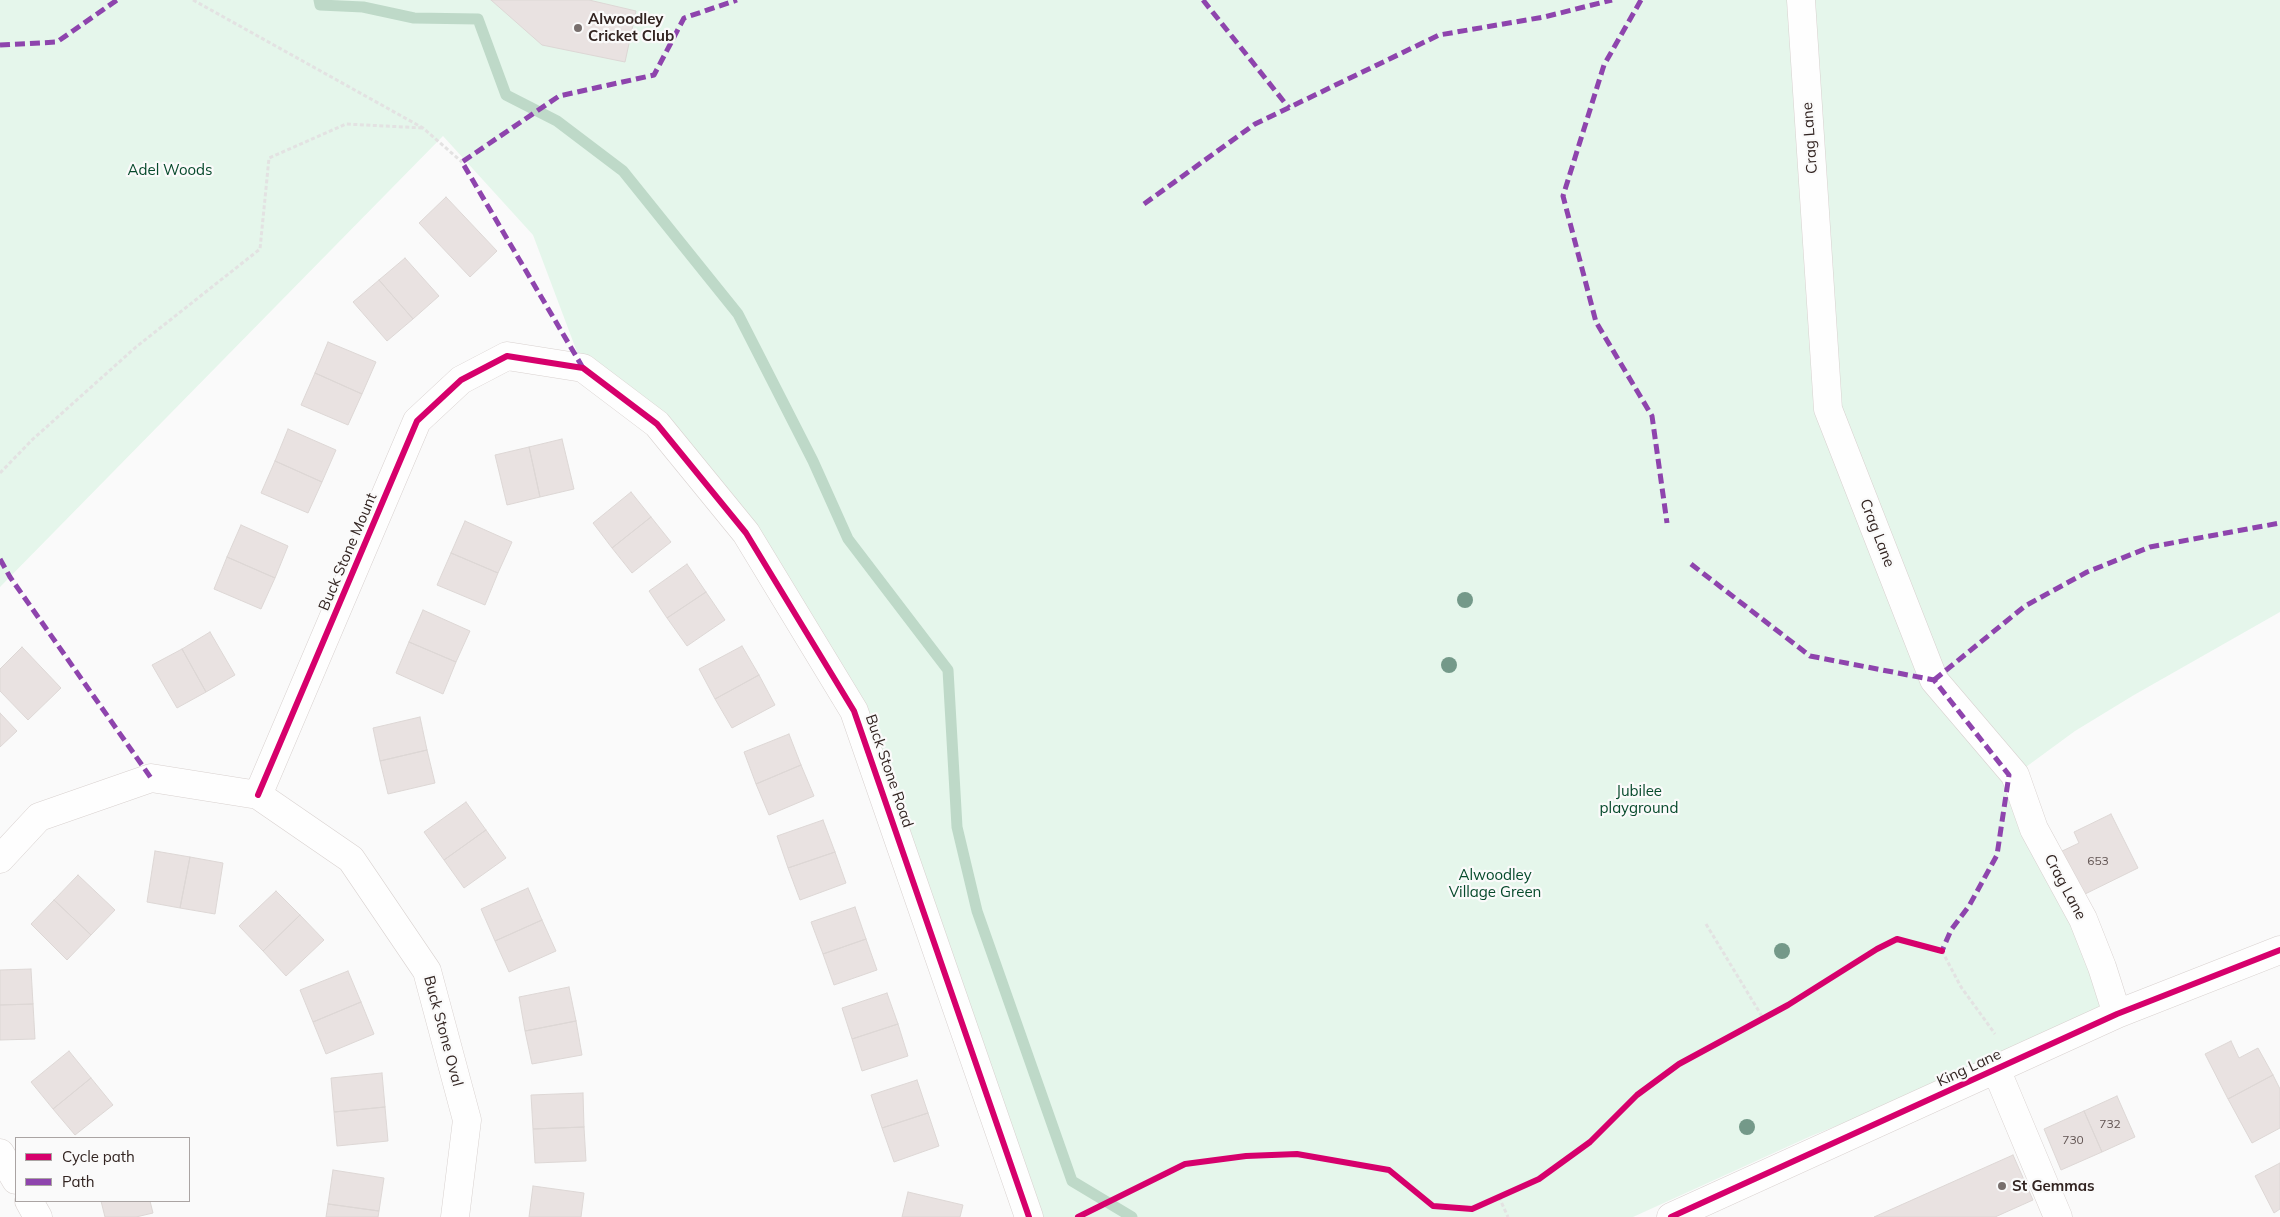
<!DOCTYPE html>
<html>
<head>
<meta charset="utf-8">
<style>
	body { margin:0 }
	#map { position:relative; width:2280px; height:1217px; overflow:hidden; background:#fafafa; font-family:Mulish,sans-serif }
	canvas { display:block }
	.legend { position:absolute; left:15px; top:1137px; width:175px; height:65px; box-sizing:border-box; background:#fafafa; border:1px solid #aaa4a3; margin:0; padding:6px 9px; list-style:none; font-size:15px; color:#322421 }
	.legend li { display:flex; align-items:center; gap:10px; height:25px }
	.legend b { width:25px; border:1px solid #aaa4a3 }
</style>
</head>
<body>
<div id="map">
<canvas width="2280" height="1217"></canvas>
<ul class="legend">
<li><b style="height:6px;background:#d6006c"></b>Cycle path</li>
<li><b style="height:6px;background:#8e44ad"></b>Path</li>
</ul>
</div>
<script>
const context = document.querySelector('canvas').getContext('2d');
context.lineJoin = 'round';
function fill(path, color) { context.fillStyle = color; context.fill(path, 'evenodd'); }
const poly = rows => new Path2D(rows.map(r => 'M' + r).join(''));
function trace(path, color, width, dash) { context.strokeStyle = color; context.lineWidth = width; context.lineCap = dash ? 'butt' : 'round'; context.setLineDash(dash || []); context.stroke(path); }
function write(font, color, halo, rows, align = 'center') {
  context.font = font + ' Mulish,sans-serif'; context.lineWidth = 4.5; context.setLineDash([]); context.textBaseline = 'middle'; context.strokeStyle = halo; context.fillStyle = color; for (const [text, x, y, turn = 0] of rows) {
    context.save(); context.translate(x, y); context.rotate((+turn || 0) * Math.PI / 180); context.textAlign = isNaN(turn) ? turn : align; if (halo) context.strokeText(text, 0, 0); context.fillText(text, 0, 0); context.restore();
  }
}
fill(poly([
	[0,0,2280,0,2280,612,2134,695,2075,731,2015,775,2124,1011,1811,1136,1633,1217,1029,1217,854,711,746,533,583,368,533,235,443,136,0,587]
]), '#e5f6eb');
trace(poly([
	[319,0,320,5,363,7,414,18,478,19,506,95,557,121,623,171,738,314,813,461,848,539,948,670,957,827,977,911,1072,1181,1132,1217]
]), '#bed9c8', 11);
const building = poly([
	[491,0,589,0,636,11,625,62,542,45,491,0],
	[446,197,497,251,470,277,419,223,446,197],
	[405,258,439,296,413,319,379,280,405,258],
	[379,280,413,319,387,341,353,302,379,280],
	[328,342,376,362,362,394,315,373,328,342],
	[315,373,362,394,348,425,301,405,315,373],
	[288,429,336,450,322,482,275,461,288,429],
	[562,439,574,489,540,497,529,447,562,439],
	[529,447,540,497,507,505,495,455,529,447],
	[275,461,322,482,308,513,261,493,275,461],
	[631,492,651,517,612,548,593,523,631,492],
	[651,517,671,542,632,573,612,548,651,517],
	[465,521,512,542,498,573,451,553,465,521],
	[241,525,288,546,275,578,227,557,241,525],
	[451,553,498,573,485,605,437,585,451,553],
	[227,557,275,578,261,609,214,589,227,557],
	[687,564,706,592,667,618,649,591,687,564],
	[706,592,725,620,687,646,667,618,706,592],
	[423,610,470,631,456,662,409,642,423,610],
	[210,632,235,675,206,692,182,649,210,632],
	[409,642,456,662,443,694,396,673,409,642],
	[742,646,759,675,715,699,699,669,742,646],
	[22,647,61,688,28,720,0,691,0,669,22,647],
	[182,649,206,692,177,708,152,665,182,649],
	[759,675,775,705,732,728,715,699,759,675],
	[0,713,17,731,0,747,0,713],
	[420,717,427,750,380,761,373,728,420,717],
	[789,734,801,765,756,784,744,752,789,734],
	[427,750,435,783,388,794,380,761,427,750],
	[801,765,814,796,769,815,756,784,801,765],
	[466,802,486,830,444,860,424,832,466,802],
	[2111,814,2138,868,2079,897,2058,853,2079,843,2074,832,2111,814],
	[823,820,835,852,788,868,777,836,823,820],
	[486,830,506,858,464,888,444,860,486,830],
	[155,851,190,857,180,908,147,902,155,851],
	[835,852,846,883,800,900,788,868,835,852],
	[190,857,223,863,215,914,180,908,190,857],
	[78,875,115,910,91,935,54,900,78,875],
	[528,888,542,920,495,941,481,909,528,888],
	[276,891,300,915,263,951,239,926,276,891],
	[54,900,91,935,67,960,31,924,54,900],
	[855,907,866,939,823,954,811,922,855,907],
	[300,915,324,940,286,976,263,951,300,915],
	[542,920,556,951,509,972,495,941,542,920],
	[866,939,877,970,834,985,823,954,866,939],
	[31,969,33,1004,0,1005,0,970,31,969],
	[348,971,361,1002,313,1022,300,990,348,971],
	[569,987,576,1021,525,1031,519,997,569,987],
	[887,993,898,1024,852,1039,842,1008,887,993],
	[361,1002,374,1034,326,1054,313,1022,361,1002],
	[33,1004,35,1039,0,1040,0,1005,33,1004],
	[576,1021,582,1055,532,1064,525,1031,576,1021],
	[898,1024,908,1056,862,1071,852,1039,898,1024],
	[2231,1041,2239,1058,2258,1048,2273,1075,2228,1099,2205,1054,2231,1041],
	[69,1051,91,1078,53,1109,31,1082,69,1051],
	[382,1073,385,1107,334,1112,331,1078,382,1073],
	[2273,1075,2280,1089,2280,1128,2252,1143,2228,1099,2273,1075],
	[91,1078,113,1105,75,1135,53,1109,91,1078],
	[917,1080,928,1113,882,1128,871,1095,917,1080],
	[583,1093,584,1127,533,1129,531,1095,583,1093],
	[2117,1096,2135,1137,2102,1152,2084,1111,2117,1096],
	[385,1107,388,1141,337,1146,334,1112,385,1107],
	[2084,1111,2102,1152,2061,1170,2044,1129,2084,1111],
	[928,1113,939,1146,894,1162,882,1128,928,1113],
	[584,1127,586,1161,535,1163,533,1129,584,1127],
	[2013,1155,2033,1200,1995,1217,1874,1217,2013,1155],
	[2280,1163,2280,1209,2274,1213,2255,1176,2280,1163],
	[333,1170,384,1178,379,1211,328,1204,333,1170],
	[533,1186,584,1193,581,1217,529,1217,533,1186],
	[908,1192,963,1205,960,1217,902,1217,908,1192],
	[101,1201,150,1201,153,1213,136,1217,105,1217,101,1201],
	[328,1204,379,1211,378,1217,326,1217,328,1204]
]);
fill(building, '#e9e2e1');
trace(building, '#ddd7d5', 1);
const minor = poly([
	[1801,0,1828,409,1934,680,2015,775,2034,829,2083,919,2102,967,2117,1014],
	[258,795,417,421,461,380,507,356,583,368,657,424,746,533,854,711,1029,1217],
	[0,859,39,817,151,778,258,795,351,859,427,971,467,1120,455,1217],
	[1996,1069,2058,1217],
	[0,1153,16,1180],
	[29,1201,38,1217],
	[1671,1217,2117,1014,2280,950]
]);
trace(minor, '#d8d1cf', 29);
trace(poly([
	[193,0,423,128,462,162],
	[0,473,33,439,136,347,260,249,269,158,346,124,423,128],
	[1706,924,1763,1018],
	[1942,951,1961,987,1995,1034],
	[1499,1197,1508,1217]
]), '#e3e2e2', 3, [4, 2.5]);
trace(minor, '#fefefe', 28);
trace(poly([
	[1203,0,1289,108],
	[1641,0,1604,65,1563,196,1596,322,1652,416,1667,523],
	[0,45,57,42,117,0],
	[1144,204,1255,124,1439,35,1544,17,1612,0],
	[583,368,462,162,559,96,654,75,684,18,737,0],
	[0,559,10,577,151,778],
	[1691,564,1810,656,1934,680,2009,775,1997,855,1969,906,1951,930,1942,951],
	[1934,680,2025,606,2087,572,2150,547,2280,523]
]), '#8e44ad', 5, [10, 5]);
trace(poly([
	[258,795,417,421,461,380,507,356,583,368,657,424,746,533,854,711,1029,1217],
	[1078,1217,1185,1164,1246,1156,1297,1154,1389,1170,1433,1206,1472,1209,1539,1179,1590,1142,1637,1095,1679,1064,1788,1005,1877,949,1897,939,1942,951],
	[1671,1217,2117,1014,2280,950]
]), '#d6006c', 6);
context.fillStyle = '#749989';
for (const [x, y] of [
	[1465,600],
	[1449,665],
	[1782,951],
	[1747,1127]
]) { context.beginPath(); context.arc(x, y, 8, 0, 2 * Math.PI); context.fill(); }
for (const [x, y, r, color] of [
	[578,28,5,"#786f6d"],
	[2002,1186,5,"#786f6d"]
]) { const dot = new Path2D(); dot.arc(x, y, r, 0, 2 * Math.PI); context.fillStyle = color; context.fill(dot); trace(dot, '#fafafa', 2); }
write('12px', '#615452', null, [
	["653",2098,861],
	["732",2110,1124],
	["730",2073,1140]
]);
write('bold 15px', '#322421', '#fafafa', [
	["Alwoodley",588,19],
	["Cricket Club",588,36],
	["St Gemmas",2012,1186]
], 'left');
write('15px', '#322421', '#fafafa', [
	["Crag Lane",1810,138,-94],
	["Crag Lane",1877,533,69],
	["Buck Stone Mount",348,552,-67],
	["Buck Stone Road",889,771,71],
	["Crag Lane",2065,887,62],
	["Buck Stone Oval",443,1031,75],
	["King Lane",1969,1068,-25]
]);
write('15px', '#074a2c', '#fafafa', [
	["Adel Woods",170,170],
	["Jubilee",1639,791],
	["playground",1639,808],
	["Alwoodley",1495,875],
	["Village Green",1495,892]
]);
</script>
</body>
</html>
